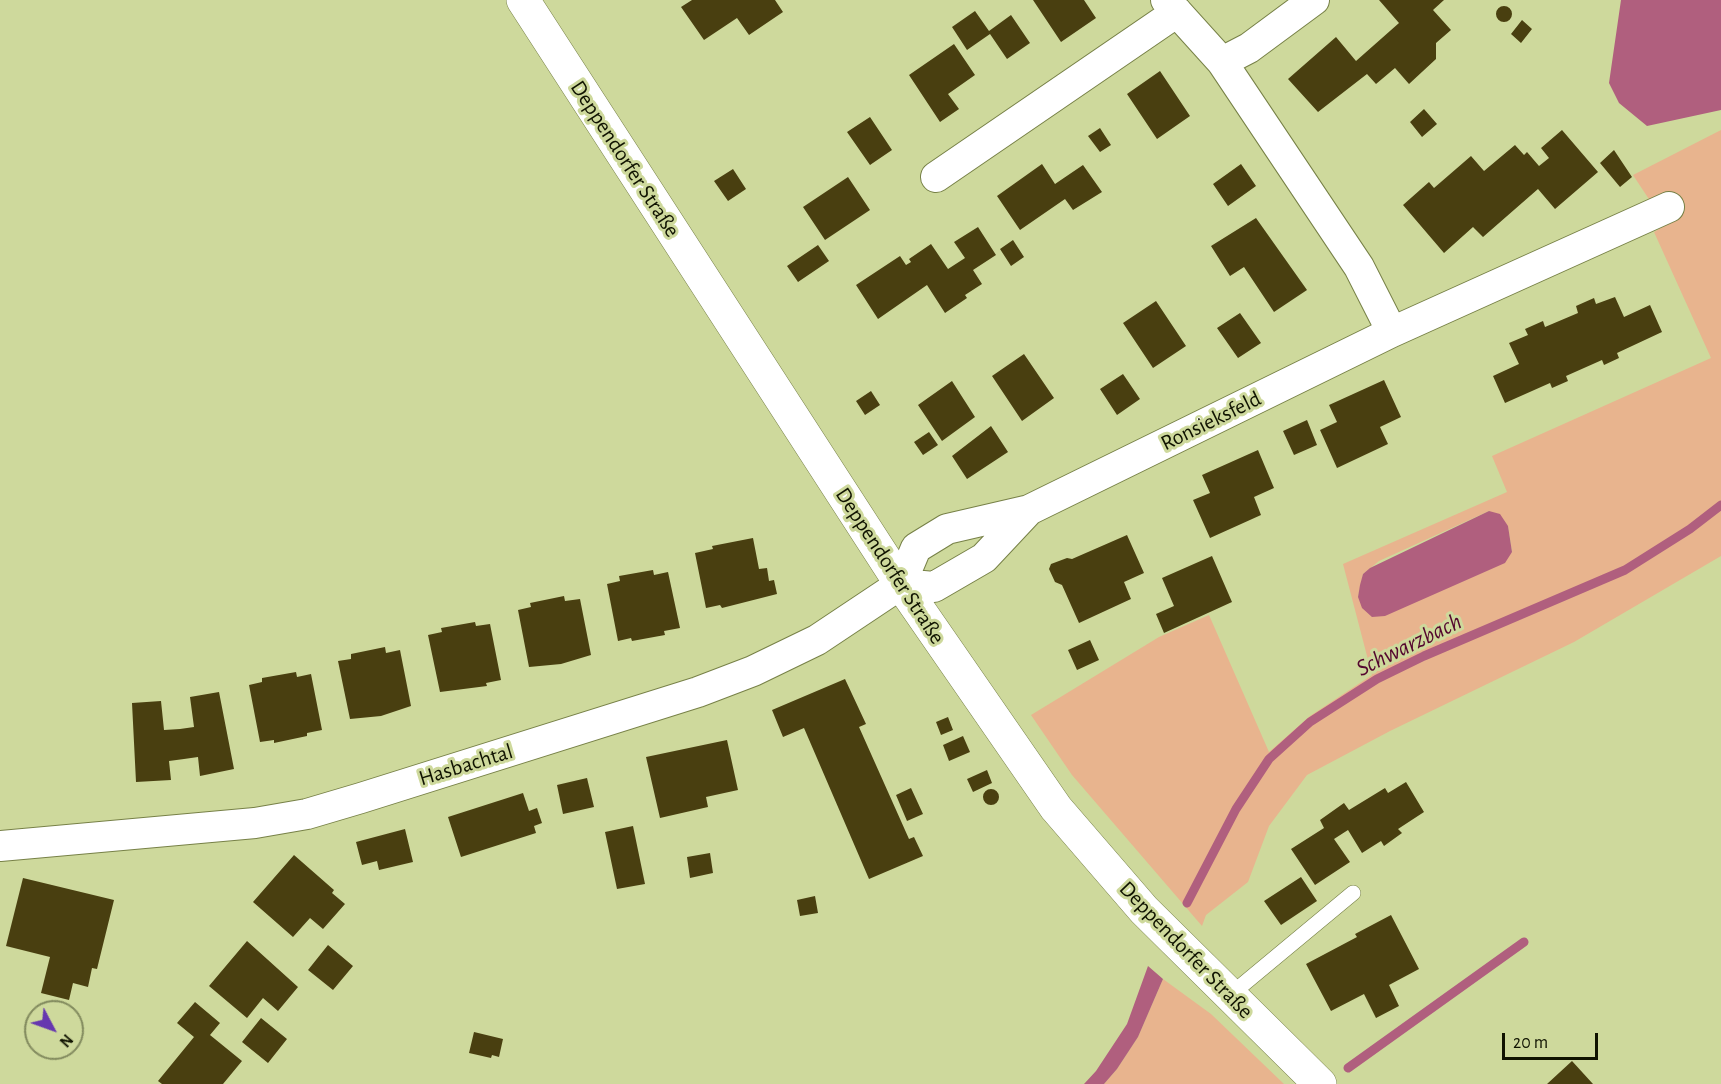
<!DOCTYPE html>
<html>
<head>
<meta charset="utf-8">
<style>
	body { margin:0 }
	#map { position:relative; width:1721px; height:1084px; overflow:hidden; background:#ced99c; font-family:"Alegreya Sans",sans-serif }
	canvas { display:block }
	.north { position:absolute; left:24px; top:1000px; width:60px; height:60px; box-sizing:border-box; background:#ced99c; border:2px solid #828a5e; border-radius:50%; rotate:131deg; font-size:16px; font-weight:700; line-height:24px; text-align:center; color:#101300 }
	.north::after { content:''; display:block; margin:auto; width:21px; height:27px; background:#6637af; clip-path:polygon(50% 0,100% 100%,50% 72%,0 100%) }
	.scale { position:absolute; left:1502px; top:1033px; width:96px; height:27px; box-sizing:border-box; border:3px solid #101300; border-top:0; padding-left:8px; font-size:18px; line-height:21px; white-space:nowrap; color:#101300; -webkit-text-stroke:4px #ced99c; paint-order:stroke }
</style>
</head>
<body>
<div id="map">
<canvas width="1721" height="1084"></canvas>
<div class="north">N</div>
<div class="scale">20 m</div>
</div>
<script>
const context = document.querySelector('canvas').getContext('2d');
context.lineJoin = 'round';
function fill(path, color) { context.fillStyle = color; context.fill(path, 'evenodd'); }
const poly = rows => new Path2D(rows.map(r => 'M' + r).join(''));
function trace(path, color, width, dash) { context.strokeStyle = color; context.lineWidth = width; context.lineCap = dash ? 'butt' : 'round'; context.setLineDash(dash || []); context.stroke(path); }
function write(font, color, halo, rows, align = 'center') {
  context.font = font + ' "Alegreya Sans",sans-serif'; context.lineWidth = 6; context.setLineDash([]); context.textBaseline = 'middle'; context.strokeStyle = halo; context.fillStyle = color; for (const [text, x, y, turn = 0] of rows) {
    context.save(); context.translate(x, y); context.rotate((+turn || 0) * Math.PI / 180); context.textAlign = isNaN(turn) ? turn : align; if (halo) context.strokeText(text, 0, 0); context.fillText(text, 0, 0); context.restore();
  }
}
fill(poly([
	[1721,130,1721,556,1574,642,1390,731,1307,775,1269,826,1248,882,1206,915,1202,926,1072,775,1031,715,1159,637,1209,615,1269,752,1310,716,1372,675,1343,564,1507,492,1492,456,1711,358,1654,232,1666,225,1633,175],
	[1489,511,1508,526,1512,552,1358,597,1363,574,1379,561],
	[1163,979,1211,1014,1284,1084,1104,1084,1117,1069,1138,1037]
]), '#e8b48e');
fill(poly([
	[1621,0,1721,0,1721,110,1647,126,1619,103,1609,83],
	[1489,511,1500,514,1508,526,1512,552,1505,563,1385,616,1372,617,1362,608,1358,597,1360,585,1363,574,1370,568],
	[1148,966,1163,979,1138,1037,1117,1069,1104,1084,1084,1084,1096,1071,1127,1024]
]), '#b05f7e');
trace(poly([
	[1187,903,1236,809,1269,759,1310,722,1377,679,1424,656,1625,570,1690,529,1721,505],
	[1348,1068,1524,942]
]), '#b05f7e', 9);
fill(poly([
	[692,0,775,0,783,12,749,35,737,18,704,40,681,7],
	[1033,0,1084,0,1096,18,1061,42],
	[1379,0,1444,0,1433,10,1451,30,1436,43,1436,59,1409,84,1395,68,1376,84,1367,74,1318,112,1288,79,1336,37,1356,61,1399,23],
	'1496 14a8 8 0 1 1 16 0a8 8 0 1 1-16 0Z',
	[975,11,989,31,1011,15,1030,43,1007,59,990,34,967,50,952,27],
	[1522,20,1532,29,1521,43,1511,34],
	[954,44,975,75,948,94,959,109,940,122,909,75],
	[1160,71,1190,116,1157,139,1127,94],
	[1424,109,1437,124,1422,137,1410,122],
	[870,117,892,150,870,165,847,132],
	[1100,128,1111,145,1100,152,1088,136],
	[1562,130,1598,172,1555,209,1538,189,1483,237,1473,227,1444,253,1403,205,1429,182,1434,188,1471,156,1484,171,1515,145,1524,155,1527,152,1539,166,1549,158,1541,148],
	[1614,150,1632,177,1620,187,1600,163],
	[1042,164,1055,184,1083,165,1102,192,1073,210,1065,199,1020,230,997,196],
	[1241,164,1256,186,1228,206,1213,184],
	[733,169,746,189,728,201,714,181],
	[848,177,870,210,825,240,803,207],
	[1256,218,1307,290,1274,312,1244,267,1230,276,1211,246],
	[978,227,996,255,973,270,982,284,965,295,967,298,945,313,927,285,878,319,856,285,900,256,906,265,911,262,909,259,931,244,948,269,965,258,954,242],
	[1013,240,1024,257,1011,266,1000,249],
	[818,245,829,261,798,282,787,266],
	[1615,297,1624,317,1650,305,1662,332,1617,353,1619,358,1604,365,1602,360,1566,376,1568,381,1552,388,1550,383,1505,403,1493,376,1519,364,1509,343,1528,335,1525,329,1543,321,1545,327,1578,313,1576,306,1594,298,1596,304],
	[1156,301,1186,346,1153,368,1123,323],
	[1240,313,1261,343,1238,358,1217,328],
	[1024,354,1054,398,1022,421,992,376],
	[1123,374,1140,399,1117,415,1100,389],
	[1384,380,1401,417,1380,427,1388,444,1337,468,1320,430,1337,422,1329,405],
	[952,381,975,417,942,441,918,405],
	[871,391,880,405,865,415,856,401],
	[1307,420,1317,445,1294,455,1283,431],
	[991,426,1008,452,967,479,952,456],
	[929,432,938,445,923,455,914,442],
	[1258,450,1274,488,1254,497,1261,515,1210,538,1193,500,1210,493,1202,475],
	[1127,535,1144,573,1124,582,1131,599,1079,623,1062,585,1055,582,1049,569,1051,564,1067,558,1072,559],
	[753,538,759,569,767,568,769,581,774,580,777,594,722,608,720,605,706,608,695,553,713,549,712,546],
	[1212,556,1232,602,1164,633,1156,614,1174,606,1162,578],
	[653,570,654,575,668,572,680,628,664,631,665,635,632,641,631,638,618,641,607,584,620,581,619,576],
	[564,596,565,601,580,599,591,655,561,664,529,667,518,610,531,607,530,603],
	[475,622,476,626,490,624,501,680,486,683,487,686,440,692,428,635,442,632,441,628],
	[1090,640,1099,660,1077,670,1068,650],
	[385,647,386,653,400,650,411,706,381,716,350,719,338,661,351,659,351,654],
	[296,672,297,677,311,674,322,730,307,733,307,736,274,743,274,740,260,742,249,685,262,682,262,678],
	[845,679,866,724,859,727,909,839,914,837,923,856,869,879,804,728,783,737,772,710],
	[219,692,234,769,200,776,198,757,184,759,169,761,171,780,136,782,132,703,161,701,164,730,180,729,194,727,190,697],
	[948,717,953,730,941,735,936,722],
	[963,736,970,752,949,761,943,745],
	[727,740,738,790,706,797,708,807,660,818,646,757],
	[987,770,992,783,973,792,967,779],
	[587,778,594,807,563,814,557,785],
	[1406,782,1424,812,1398,829,1402,833,1384,846,1381,841,1362,853,1348,830,1334,839,1350,862,1315,885,1291,849,1324,828,1320,820,1344,803,1349,810,1385,788,1388,793],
	[911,788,923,814,907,821,896,795],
	'983 797a8 8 0 1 1 16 0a8 8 0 1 1-16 0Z',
	[523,793,529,811,537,808,542,823,534,826,536,833,461,857,448,817],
	[633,826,645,884,617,889,605,832],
	[405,829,413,862,379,870,377,861,362,865,356,842],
	[710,853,713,873,690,878,687,857],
	[294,855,334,890,332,893,345,904,323,929,310,918,293,937,253,902],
	[1301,877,1317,901,1281,925,1264,901],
	[23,878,114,900,97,969,92,968,88,987,73,983,69,1000,41,993,50,957,6,946],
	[815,896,818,913,800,916,797,900],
	[1391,915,1419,969,1389,985,1399,1006,1376,1018,1364,994,1331,1011,1306,964,1357,937,1355,934],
	[247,941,298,987,278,1011,263,998,247,1018,209,986],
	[328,945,353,966,333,990,308,970],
	[195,1002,220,1023,210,1035,242,1061,223,1084,162,1084,158,1081,194,1037,177,1023],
	[261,1018,287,1039,268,1063,242,1042],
	[474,1032,503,1039,499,1057,492,1055,491,1058,469,1053],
	[1572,1061,1593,1084,1547,1084]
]), '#493f10');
const service = poly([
	[1229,996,1353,893]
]);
const minor = poly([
	[1166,0,1222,62,1359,267,1392,332],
	[1222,62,1249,48,1314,0],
	[936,177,1177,12],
	[901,584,916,548,947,529,1029,510,1392,332,1669,207],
	[901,584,934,587,984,558,1029,510],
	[0,846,255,823,307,814,361,798,698,692,753,671,817,640,901,584]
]);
const tertiary = poly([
	[523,0,901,584,1056,808,1144,910,1320,1084]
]);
trace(service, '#778147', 16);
trace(minor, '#778147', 32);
trace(tertiary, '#778147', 34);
trace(service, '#fff', 15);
trace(minor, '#fff', 30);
trace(tertiary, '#fff', 33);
write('22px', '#101300', '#ced99c', [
	["Deppendorfer Straße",625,159,57],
	["Ronsieksfeld",1211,421,-26],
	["Deppendorfer Straße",890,566,57],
	["Hasbachtal",466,765,-17],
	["Deppendorfer Straße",1186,950,46]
]);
write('italic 24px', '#54062e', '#ced99c', [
	["Schwarzbach",1409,645,-26]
]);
</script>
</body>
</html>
